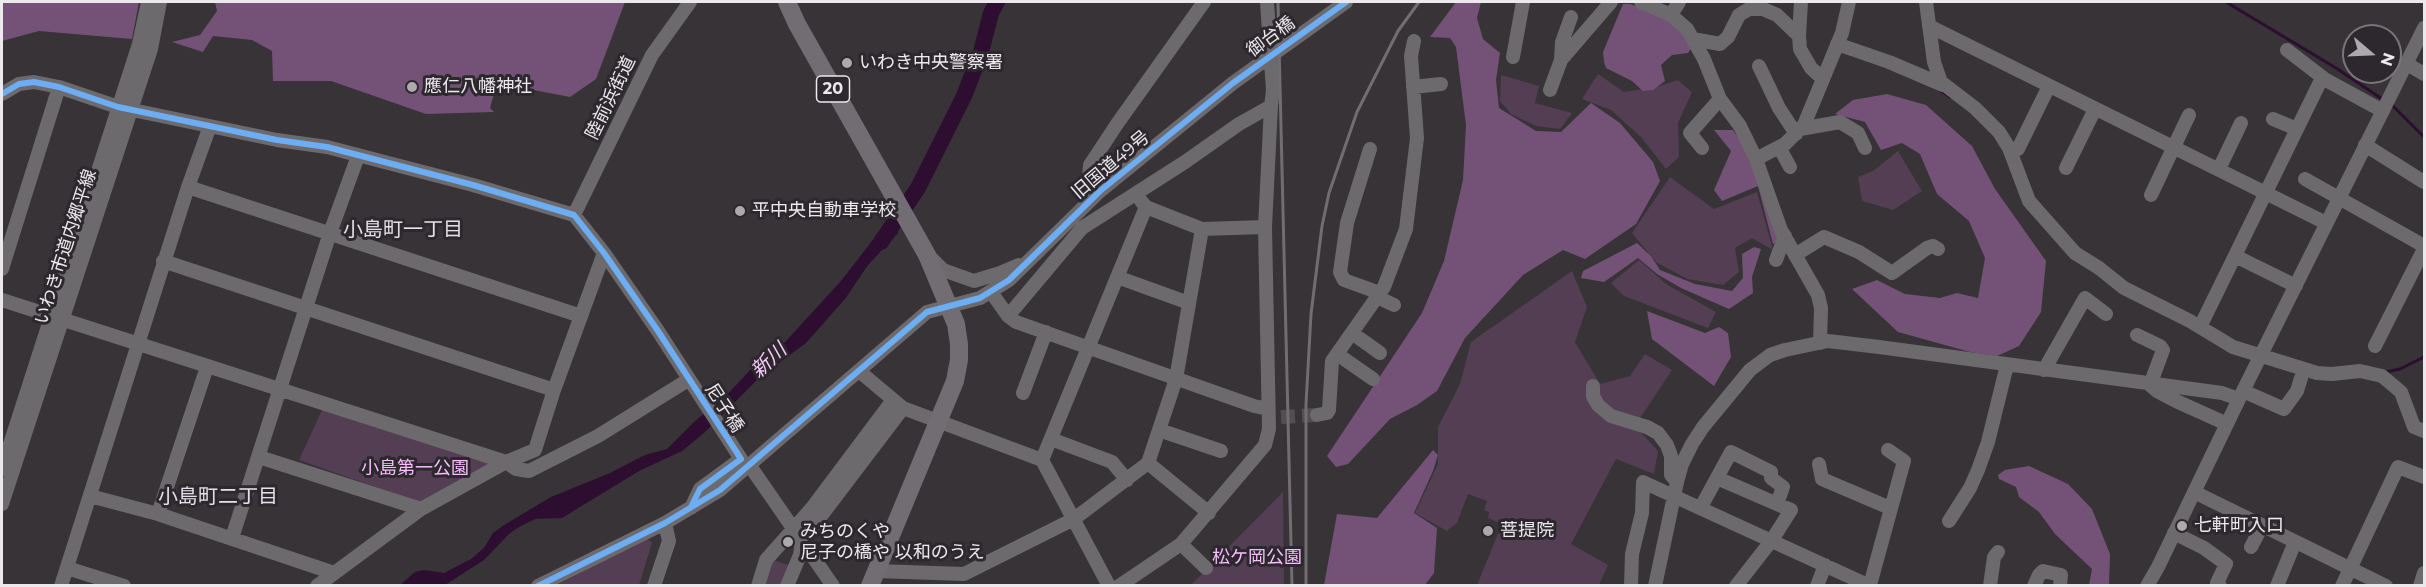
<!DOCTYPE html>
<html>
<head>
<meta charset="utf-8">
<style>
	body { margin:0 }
	#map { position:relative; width:2426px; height:587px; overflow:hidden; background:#373337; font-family:Montserrat,sans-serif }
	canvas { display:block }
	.frame { position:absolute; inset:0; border:3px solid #ece9ec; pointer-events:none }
	.north { position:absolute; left:2342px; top:24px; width:60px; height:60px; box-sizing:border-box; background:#2d282e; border:2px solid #79757a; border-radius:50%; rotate:109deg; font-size:16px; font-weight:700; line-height:24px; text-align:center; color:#ece9ec }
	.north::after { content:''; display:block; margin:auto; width:21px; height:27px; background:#ada9ad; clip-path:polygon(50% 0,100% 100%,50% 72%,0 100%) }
</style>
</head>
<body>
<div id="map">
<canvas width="2426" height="587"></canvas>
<div class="frame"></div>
<div class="north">N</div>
</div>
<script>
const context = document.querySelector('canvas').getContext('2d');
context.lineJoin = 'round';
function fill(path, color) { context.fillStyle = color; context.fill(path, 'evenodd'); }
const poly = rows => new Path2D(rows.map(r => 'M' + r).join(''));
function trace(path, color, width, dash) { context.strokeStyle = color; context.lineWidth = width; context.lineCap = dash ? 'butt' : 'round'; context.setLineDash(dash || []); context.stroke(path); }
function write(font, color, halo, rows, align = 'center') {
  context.font = font + ' Montserrat,"Noto Sans JP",sans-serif'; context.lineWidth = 6; context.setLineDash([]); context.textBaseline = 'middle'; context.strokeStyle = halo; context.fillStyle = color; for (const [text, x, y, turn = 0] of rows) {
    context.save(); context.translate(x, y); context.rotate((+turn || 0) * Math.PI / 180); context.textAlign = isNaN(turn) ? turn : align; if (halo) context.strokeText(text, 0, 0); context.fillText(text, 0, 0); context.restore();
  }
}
fill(poly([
	[1598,74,1624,92,1660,86,1678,80,1692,92,1678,123,1679,157,1666,169,1641,137,1611,110,1582,99],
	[1501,75,1539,86,1535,103,1572,113,1560,129,1536,126,1511,114,1500,101],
	[1898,151,1922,191,1893,210,1862,201,1858,177,1873,171],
	[1670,177,1714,209,1757,192,1773,250,1752,238,1735,248,1739,272,1723,285,1687,279,1656,262,1632,233],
	[1639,260,1666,284,1716,312,1708,328,1624,296,1611,283],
	[1572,271,1587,307,1575,342,1600,384,1630,376,1645,354,1672,370,1635,426,1658,451,1654,474,1616,459,1571,544,1608,565,1599,585,1477,585,1502,524,1488,518,1489,512,1484,510,1487,501,1468,494,1457,523,1447,531,1415,513,1438,464,1438,427,1460,384,1471,342],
	[323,408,492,462,419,502,299,460],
	[1283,492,1284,585,1191,585],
	[646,537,652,543,639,585,556,586],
	[773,560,789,565,782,585,765,586]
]), '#533e54');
fill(poly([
	[2,2,139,2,132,39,39,31,2,41],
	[215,2,625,2,596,79,570,97,497,83,490,108,494,112,426,114,331,81,273,81,272,51,252,40,213,36,203,52,172,42,200,35,217,11],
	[1456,2,1481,2,1477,18,1483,39,1500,53,1496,80,1499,108,1536,131,1561,132,1591,103,1620,123,1653,162,1660,181,1636,224,1585,259,1563,250,1523,275,1465,338,1437,391,1417,405,1390,419,1348,464,1336,467,1327,456,1422,313,1444,261,1463,180,1466,125,1456,47,1450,38,1430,37],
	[1623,4,1630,4,1660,15,1679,26,1692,47,1688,53,1672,55,1661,65,1665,81,1653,90,1643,91,1632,81,1606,68,1604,62,1603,52],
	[1887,94,1926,105,1972,146,1995,189,2046,261,2041,312,2019,346,1997,356,1970,352,1898,332,1852,289,1877,280,1905,294,1940,298,1957,293,1978,298,1985,258,1969,221,1937,194,1920,154,1902,143,1881,150,1865,122,1835,114,1853,100],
	[1714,130,1733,130,1742,143,1782,239,1773,244,1758,186,1722,201,1714,190,1731,151],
	[1637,243,1651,256,1660,270,1695,284,1732,291,1743,278,1742,254,1754,247,1761,249,1752,277,1753,293,1729,309,1681,288,1657,274,1638,258,1604,282,1581,278,1583,271],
	[1647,311,1705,333,1719,327,1728,333,1731,357,1714,386,1652,339],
	[1433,450,1438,455,1433,471,1414,513,1437,528,1434,573,1425,585,1324,585,1337,514,1377,518],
	[2029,466,2068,484,2092,509,2110,554,2109,585,2089,585,2092,569,2055,534,2039,512,2019,497,2016,487,1999,479,1998,475,2005,470]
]), '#745277');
fill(poly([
	[889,219,898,233,868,265,845,299,806,343,759,378,704,433,682,451,639,471,562,518,535,519,519,527,510,533,484,560,445,585,399,586,415,572,424,570,444,573,471,559,484,548,493,533,504,525,551,497,610,473,645,455,667,449,695,421,724,398,750,370,775,353,841,281]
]), '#2d0e31');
trace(poly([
	[2226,2,2336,68,2385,101],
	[1939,89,1950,97],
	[2391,104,2424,137],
	[2386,372,2400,369,2424,357]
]), '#2d0e31', 3);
trace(poly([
	[881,242,918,188,964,96,981,52,991,13,997,2]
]), '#2d0e31', 16);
trace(poly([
	[1281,417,1317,415]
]), '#524e52', 14, [14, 7]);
trace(poly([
	[1641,2,1671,15,1687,29,1704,59,1720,99,1740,126,1756,159,1785,144,1804,125,1842,33,1849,2],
	[1801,2,1799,36,1800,49,1811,68,1823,79],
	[1926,2,1934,62,1941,82,1975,108,1999,132,2009,148,2029,201,2075,253,2099,268,2124,288,2190,321,2233,347,2317,373,2332,374,2360,371,2382,376,2401,392,2414,427,2424,431],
	[1671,15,1679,2],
	[1929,26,2326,223],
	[1693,39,1720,44,1728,37,1739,15,1749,9,1763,9,1777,15,1799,36],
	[1837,44,1889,62,1943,85],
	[2287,50,2326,80,2383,111],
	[1513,57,1523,2],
	[1561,60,1562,42,1571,17],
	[2407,64,2424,74],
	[1759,66,1779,108,1796,134],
	[1413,87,1441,84],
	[1550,90,1561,60,1611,2],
	[2,94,19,84,34,82,59,87,118,107,277,140,327,147,473,185,574,215,604,253,658,331,741,459,700,489,691,508],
	[2273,119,2297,129],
	[1800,129,1840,122,1858,133,1865,148],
	[2365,145,2424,182],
	[1779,147,1790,167],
	[1702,148,1690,133,1720,99],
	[1370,149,1347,223,1340,272,1344,280,1380,293],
	[2011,153,2018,149,2049,86],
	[1756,159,1781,230,1818,295,1821,308,1820,343],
	[2066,168,2095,109],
	[2219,169,2241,123],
	[2305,179,2424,246],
	[188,187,581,316],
	[1100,191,1089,177,1090,165,1117,124,1204,2],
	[2151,195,2189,115],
	[1141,201,1146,207,1202,229,1265,227],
	[574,215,652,55,690,2],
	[1795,255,1824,237,1859,252,1892,273,1927,248,1933,246,1938,249],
	[2235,256,2296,286],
	[931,258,943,270,974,281,1000,273,1019,265],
	[1776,260,1785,236],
	[163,261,554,390],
	[2,269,59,87],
	[1117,277,1189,303],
	[991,292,1008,316,1016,322,1254,406,1268,409],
	[1377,297,1394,305],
	[2,300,506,462,535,450,554,390,604,253],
	[1008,316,1082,228,1185,162,1239,124,1271,106,1273,90,1267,2],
	[2200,327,2322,78],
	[1352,333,1380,353],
	[2137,335,2160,346,2163,350,2150,385,2157,391,2176,401,2227,424],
	[2375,346,2424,249],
	[1337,354,1373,379],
	[2044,370,2085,298,2106,314],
	[859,371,903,408,1042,460,1109,586],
	[1593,386,1593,396,1598,405,1611,416,1647,427,1658,433,1667,445,1671,456,1671,475,1677,482],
	[2243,391,2284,409,2297,391,2301,378],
	[1023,393,1046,332],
	[1317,415,1327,413,1329,410,1332,361,1384,287,1406,229,1417,138,1411,56,1414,41],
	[1159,430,1221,451],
	[1051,439,1112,462,1127,480],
	[259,457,421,509],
	[1042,460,1146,207],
	[1148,463,1209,513],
	[1819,464,1822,479,1890,508],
	[750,466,833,586],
	[2,469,139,44,148,2],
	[1717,478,1791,510,1772,540,1736,586],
	[2194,492,2386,586],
	[90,496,158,514,334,573],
	[2,504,151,49,160,2],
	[1701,507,1731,452,1771,472,1771,478,1783,487,1777,504],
	[158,514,207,367],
	[1949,521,1970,488,1978,470,1988,442,2007,365],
	[2174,533,2204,548,2226,564,2217,583,2220,586],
	[232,538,330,233,358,156],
	[1181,544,1206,568],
	[2251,547,2262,526],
	[67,568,124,586],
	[876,571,964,574,1074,519,1148,463,1176,379,1202,229],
	[1870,585,1904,461,1888,450],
	[61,586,188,187,210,126],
	[317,586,421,509,506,462,516,469,529,471,598,436,688,380],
	[538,586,665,523,720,490,927,312,980,298,1009,280,1100,191,1233,83,1346,2],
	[654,586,669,541,665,523],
	[758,586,766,560,812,508,893,400],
	[787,586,800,555,802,541,903,408],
	[1119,586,1181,544,1265,445,1269,429,1265,227,1271,106],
	[1631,586,1632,554,1642,513,1643,482,1870,586],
	[1655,586,1677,482,1682,464,1692,444,1703,427,1750,370,1770,355,1785,350,1828,341,1879,347,2222,393,2239,399],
	[1817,586,1825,565],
	[1990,586,1994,557,1998,552],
	[2034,586,2039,575,2043,571,2061,575,2060,586],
	[2147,586,2158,567,2239,399,2424,28],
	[2277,586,2295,542],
	[2342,586,2398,467,2424,477],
	[2420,586,2424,573]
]), '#6d6a6d', 14);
trace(poly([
	[787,2,797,24,927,255,956,324,959,344,959,360,955,381,870,586]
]), '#726c73', 18);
trace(poly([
	[1278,2,1292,586],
	[1306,586,1306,404,1311,314,1322,226,1329,193,1357,112,1398,31,1419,2]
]), '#716e71', 3);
trace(poly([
	[2,94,19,84,34,82,59,87,118,107,277,140,327,147,473,185,574,215,604,253,658,331,741,459,700,489,691,507],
	[538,586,665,523,720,490,927,312,980,298,1009,280,1100,191,1233,83,1346,2]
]), '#6dadf4', 6);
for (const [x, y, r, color] of [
	[847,63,6,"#ada9ad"],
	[412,87,6,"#ada9ad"],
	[740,211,6,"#ada9ad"],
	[2182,526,6,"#ada9ad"],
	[1488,531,6,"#ada9ad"],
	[788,542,6,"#ada9ad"]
]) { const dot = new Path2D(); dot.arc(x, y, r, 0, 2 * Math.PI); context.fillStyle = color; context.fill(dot); trace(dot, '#2d282e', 2); }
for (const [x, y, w] of [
	[833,89,33]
]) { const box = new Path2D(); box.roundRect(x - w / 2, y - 13, w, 26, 4.5); context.fillStyle = '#2d282e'; context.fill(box); trace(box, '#ece9ec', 1.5); }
write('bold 16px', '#ece9ec', null, [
	["20",833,89]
]);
write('18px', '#ece9ec', '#2d282e', [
	["御台橋",1271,37,-36],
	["陸前浜街道",611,98,-64],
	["旧国道49号",1111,165,-40],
	["いわき市道内郷平線",66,247,-72],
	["尼子橋",724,408,57]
]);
write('18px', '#ece9ec', '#2d282e', [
	["いわき中央警察署",859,63],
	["應仁八幡神社",424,87],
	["平中央自動車学校",752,211],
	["七軒町入口",2194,526],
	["菩提院",1500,531],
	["みちのくや",800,532],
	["尼子の橋や 以和のうえ",800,553]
], 'left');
write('18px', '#f8bdfe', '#2d282e', [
	["小島第一公園",415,469],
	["松ケ岡公園",1257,558]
]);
write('20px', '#e6dfe7', '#2d282e', [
	["小島町一丁目",403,230],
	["小島町二丁目",218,497]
]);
write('italic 20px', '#facbff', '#2d282e', [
	["新川",769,361,-43]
]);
</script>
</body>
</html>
